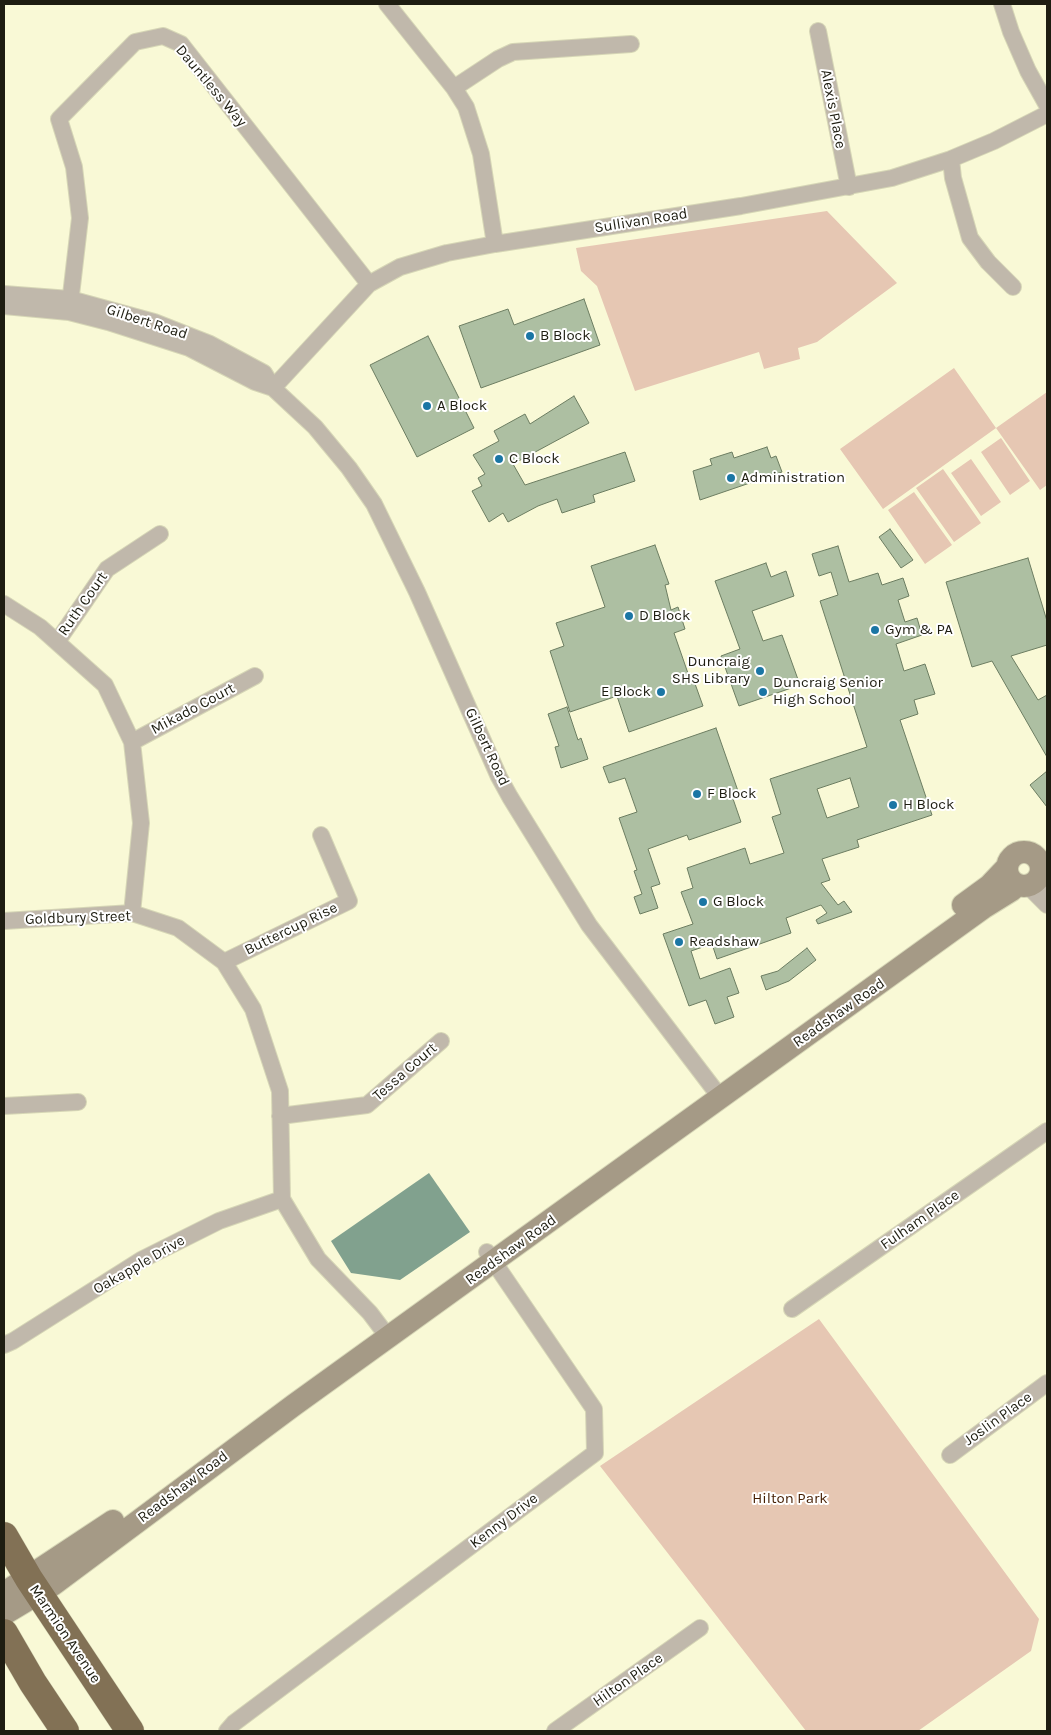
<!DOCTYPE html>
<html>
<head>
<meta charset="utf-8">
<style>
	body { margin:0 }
	#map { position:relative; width:1051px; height:1735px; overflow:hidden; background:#f9f9d6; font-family:Karla,sans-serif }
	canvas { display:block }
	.frame { position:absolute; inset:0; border:5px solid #1e1d11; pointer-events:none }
</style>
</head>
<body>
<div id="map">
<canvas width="1051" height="1735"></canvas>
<div class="frame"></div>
</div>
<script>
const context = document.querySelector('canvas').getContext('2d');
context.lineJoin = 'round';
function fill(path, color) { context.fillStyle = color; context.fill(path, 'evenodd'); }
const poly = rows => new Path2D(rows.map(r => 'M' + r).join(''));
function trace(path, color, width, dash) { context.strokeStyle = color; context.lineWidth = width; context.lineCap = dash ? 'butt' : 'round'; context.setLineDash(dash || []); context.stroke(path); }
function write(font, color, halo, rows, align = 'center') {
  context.font = font + ' Karla,sans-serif'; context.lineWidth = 4; context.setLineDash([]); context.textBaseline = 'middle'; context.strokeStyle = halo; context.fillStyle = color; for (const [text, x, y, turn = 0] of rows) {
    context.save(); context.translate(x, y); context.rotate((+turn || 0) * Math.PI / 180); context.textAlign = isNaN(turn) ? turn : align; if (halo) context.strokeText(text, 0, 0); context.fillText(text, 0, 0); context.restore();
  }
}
fill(poly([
	[827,211,897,283,817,342,798,348,800,359,764,369,759,352,635,391,597,286,581,271,576,248],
	[954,368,996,428,1047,392,1047,485,1040,490,996,428,883,509,840,449],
	[1001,438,1030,481,1010,495,981,452],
	[971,459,1001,502,981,516,951,473],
	[943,469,981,523,954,542,916,488],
	[914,492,952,545,925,564,888,510],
	[819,1319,1039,1619,1031,1651,918,1731,806,1731,600,1466]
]), '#e6c7b3');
fill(poly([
	[429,1173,470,1232,400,1280,351,1273,331,1241]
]), '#81a18e');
const building = poly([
	[584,299,600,345,481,388,459,326,508,309,514,325,584,299],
	[428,336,474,428,417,457,370,365,428,336],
	[574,396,589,423,513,464,525,485,625,452,635,481,593,495,595,502,562,513,557,499,538,506,508,522,503,513,489,522,472,491,482,486,478,478,485,474,473,455,499,441,494,431,525,414,530,424,574,396],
	[767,447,771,458,776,456,782,472,700,500,693,471,712,465,710,459,732,452,734,458,767,447],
	[890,529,913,560,901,568,879,537,890,529],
	[655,545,669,584,665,585,671,610,678,607,685,629,674,633,691,682,694,681,703,706,629,732,617,696,570,712,550,651,564,646,556,623,605,607,591,566,655,545],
	[838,546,849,582,878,573,882,585,903,578,909,596,898,600,905,622,917,618,922,635,896,644,904,671,925,664,935,694,914,700,918,714,900,720,932,815,857,840,859,847,822,859,830,880,821,883,838,905,844,901,852,912,818,924,816,920,827,913,821,905,786,918,791,933,717,959,712,944,691,951,700,979,730,968,739,993,727,997,734,1017,715,1024,706,1000,689,1006,663,934,693,924,681,892,693,888,687,868,745,848,750,864,784,853,772,817,781,814,770,779,867,747,820,601,838,595,831,572,819,576,812,554,838,546],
	[850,778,859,807,827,818,817,789,850,778],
	[1028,558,1047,621,1047,645,1011,656,1038,700,1047,695,1047,757,992,661,972,667,946,582,1028,558],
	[766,563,771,577,786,571,794,596,752,611,763,641,782,635,800,685,739,706,721,656,740,649,715,581,766,563],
	[567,707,578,740,581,738,588,759,561,768,555,747,559,746,548,714,567,707],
	[716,728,738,791,731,793,741,822,689,840,687,835,648,849,660,884,651,887,658,908,640,914,634,897,642,894,634,871,637,870,619,818,637,812,625,778,609,783,603,767,716,728],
	[1047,771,1047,807,1030,785,1047,771],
	[807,948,816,960,789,981,766,990,761,976,778,971,807,948]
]);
fill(building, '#adbfa2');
trace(building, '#6c7d61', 1);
const street = poly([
	[387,4,454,88,466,107,481,154,495,244],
	[1002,4,1011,32,1028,71,1047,105],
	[818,31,849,187],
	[454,88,498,59,513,52,631,44],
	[951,159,953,178,970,238,988,262,1013,287],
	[4,294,70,299,154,322,210,344,264,373,273,388,315,427,349,468,374,504,417,592,499,777,510,797,589,925,720,1097],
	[4,306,69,312,108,322,189,348,255,382,273,388],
	[69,312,80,218,74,167,59,119,135,42,163,36,181,44,369,284],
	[273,388,369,284,400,267,447,253,495,244,741,206,892,178,951,159,994,141,1047,114],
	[4,604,40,627,105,685,132,742,141,823,132,913],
	[57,642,107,569,160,534],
	[132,742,255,676],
	[1040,875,1047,890],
	[1027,885,1047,905],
	[4,921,132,913,178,928,224,962,253,1009,280,1091,282,1199,318,1259,370,1313,388,1337],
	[224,962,349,901,321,835],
	[4,1106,78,1102],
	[280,1116,367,1105,441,1041],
	[792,1309,1047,1131],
	[4,1345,13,1341,141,1260,219,1221,282,1199],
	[950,1455,1047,1383],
	[227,1731,234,1723,595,1453,594,1409,487,1252],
	[555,1731,700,1628]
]);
const secondary = poly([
	'1007 869a17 17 0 1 1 34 0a17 17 0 1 1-34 0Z',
	[963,905,989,886,1007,867],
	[4,1593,113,1521],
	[4,1614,54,1584,294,1405,983,908,1012,890,1014,883]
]);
const highway = poly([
	[4,1536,29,1579,130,1731],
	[4,1633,33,1683,65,1731]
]);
trace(street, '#d6d6b6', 18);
trace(secondary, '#d6d6b6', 24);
trace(highway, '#d6d6b6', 29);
trace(street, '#c0b8ab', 16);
trace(secondary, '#a59a86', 22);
trace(highway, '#827155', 28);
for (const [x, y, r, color] of [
	[530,336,5,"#1b76a4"],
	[427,406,5,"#1b76a4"],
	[499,459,5,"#1b76a4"],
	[731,478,5,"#1b76a4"],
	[629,616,5,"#1b76a4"],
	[875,630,5,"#1b76a4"],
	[760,671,5,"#1b76a4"],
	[661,692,5,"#1b76a4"],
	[763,692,5,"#1b76a4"],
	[697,794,5,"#1b76a4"],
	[893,805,5,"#1b76a4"],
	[703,902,5,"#1b76a4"],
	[679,942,5,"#1b76a4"]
]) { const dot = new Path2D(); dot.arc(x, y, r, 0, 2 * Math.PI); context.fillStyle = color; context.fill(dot); trace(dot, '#fff', 2); }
write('15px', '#1e1d11', '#fff', [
	["Dauntless Way",211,86,50],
	["Alexis Place",833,109,79],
	["Sullivan Road",641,221,-9],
	["Gilbert Road",147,322,18],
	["Ruth Court",83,604,-55],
	["Mikado Court",193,709,-28],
	["Gilbert Road",487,747,65],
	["Goldbury Street",78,918,-2],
	["Buttercup Rise",291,929,-26],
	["Readshaw Road",839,1013,-35],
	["Tessa Court",405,1072,-41],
	["Fulham Place",920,1220,-35],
	["Readshaw Road",511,1250,-36],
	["Oakapple Drive",139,1265,-30],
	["Joslin Place",998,1419,-36],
	["Readshaw Road",183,1487,-37],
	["Kenny Drive",504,1521,-37],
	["Marmion Avenue",65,1634,56],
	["Hilton Place",628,1680,-35]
]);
write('15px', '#1e1d11', '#fff', [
	["B Block",540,336],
	["A Block",437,406],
	["C Block",509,459],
	["Administration",741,478],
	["D Block",639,616],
	["Gym & PA",885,630],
	["Duncraig",750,662,"right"],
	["SHS Library",750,679,"right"],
	["Duncraig Senior",773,683],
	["High School",773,700],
	["E Block",651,692,"right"],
	["F Block",707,794],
	["H Block",903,805],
	["G Block",713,902],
	["Readshaw",689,942]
], 'left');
write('15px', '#441d00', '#fff', [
	["Hilton Park",790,1499]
]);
</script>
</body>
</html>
